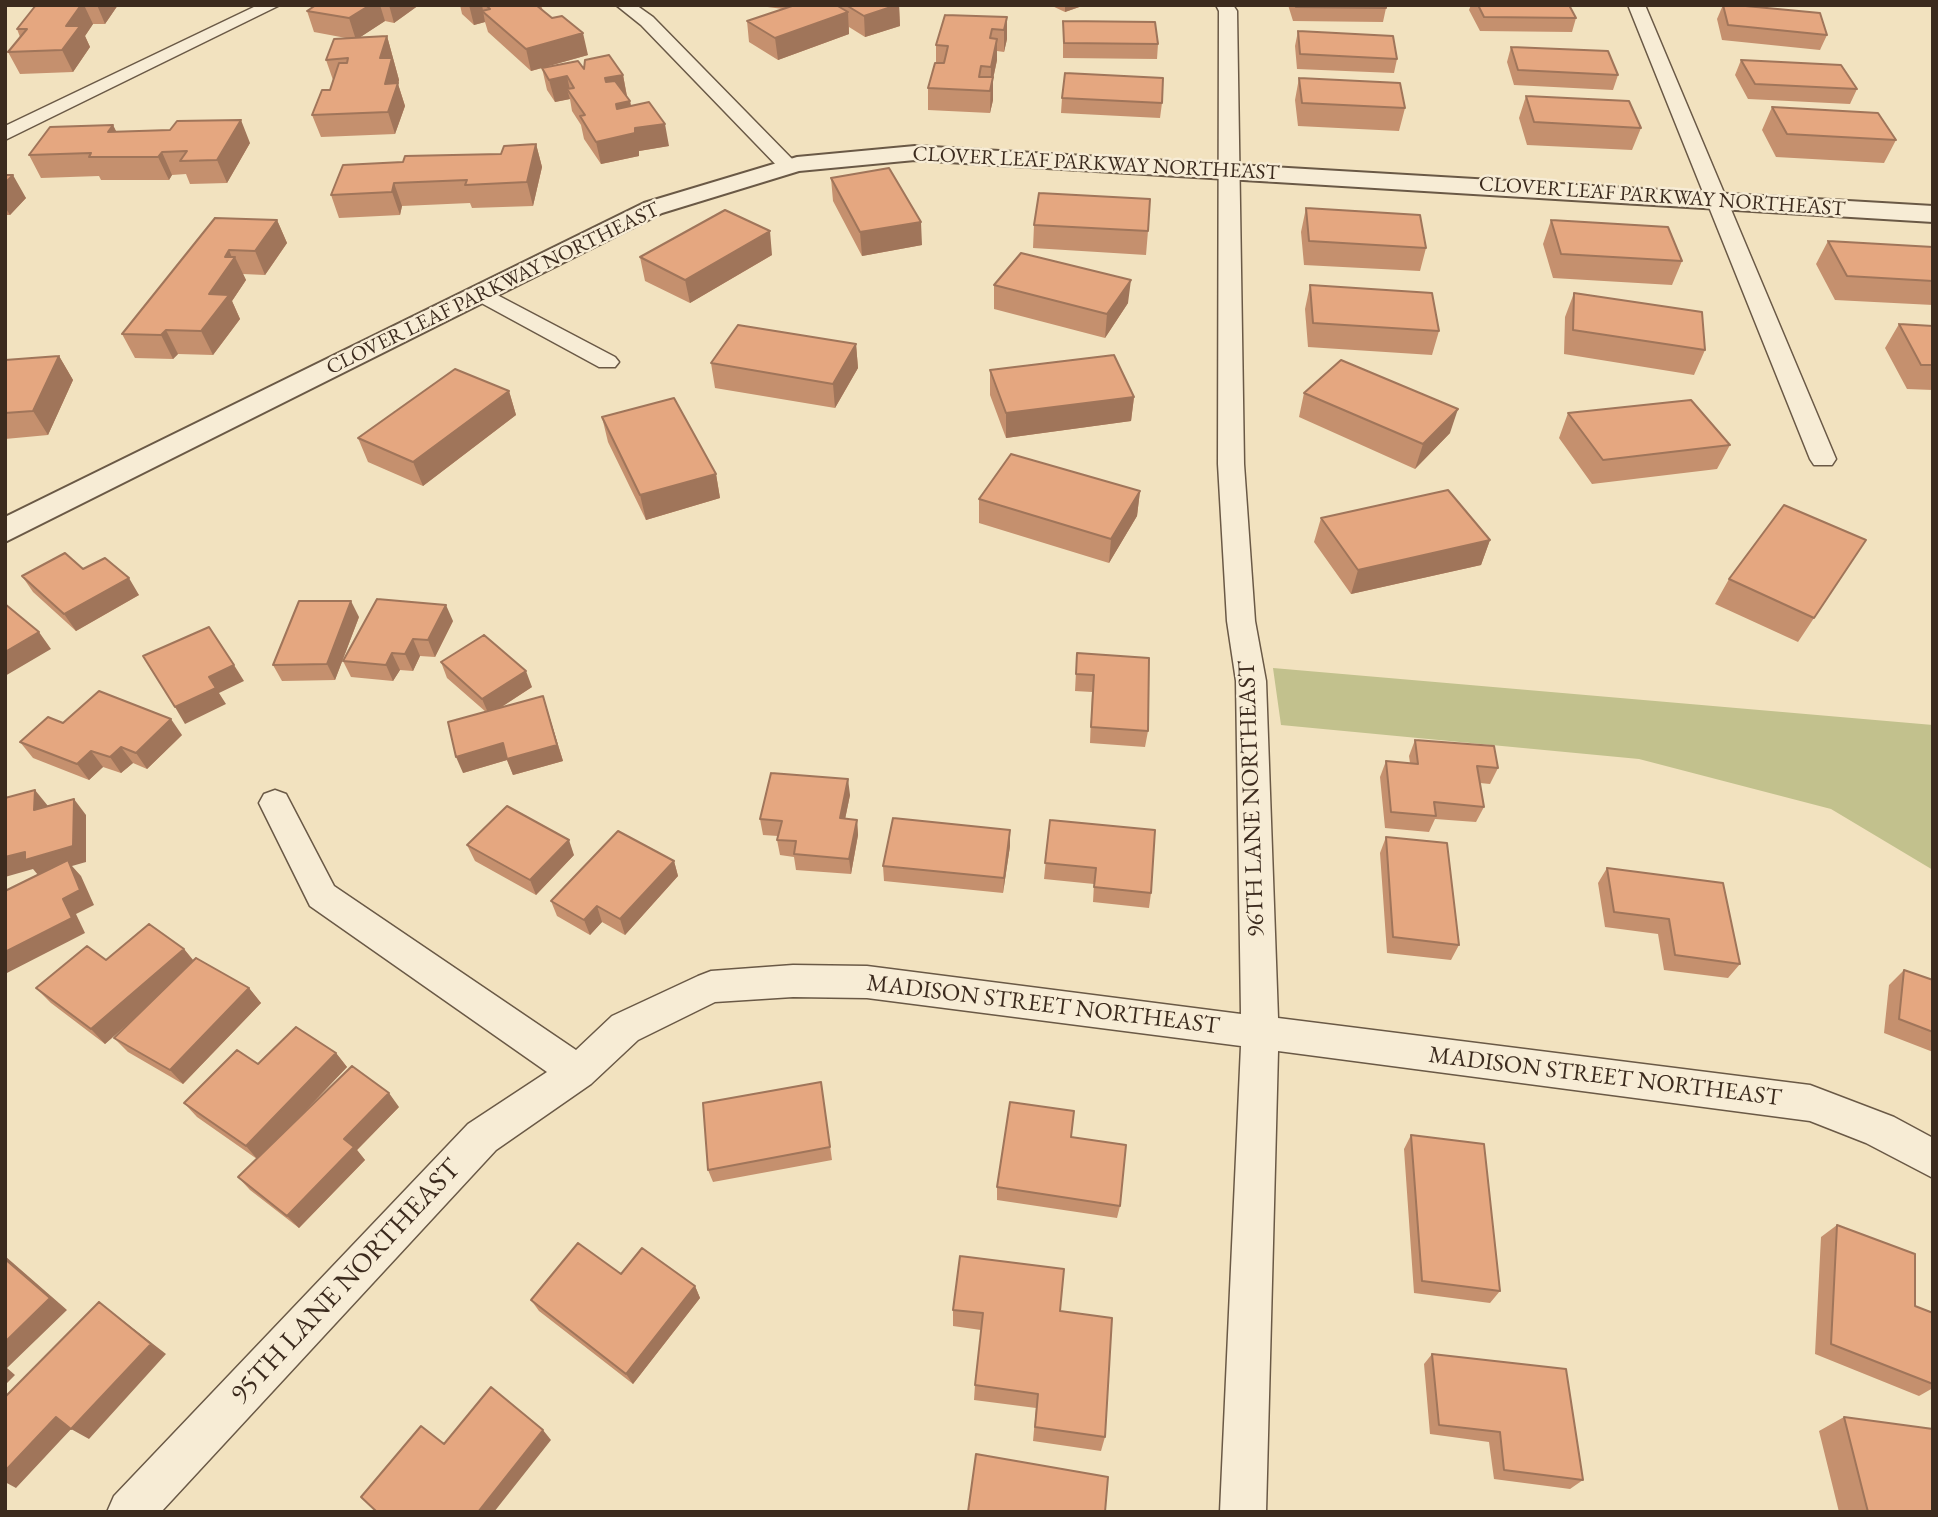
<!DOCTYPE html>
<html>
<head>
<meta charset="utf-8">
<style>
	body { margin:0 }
	#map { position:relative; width:1938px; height:1517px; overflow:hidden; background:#f2e2bf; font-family:"EB Garamond",serif }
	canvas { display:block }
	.frame { position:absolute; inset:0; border:7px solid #3c2b1e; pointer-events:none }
</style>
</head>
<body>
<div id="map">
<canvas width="1938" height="1517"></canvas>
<div class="frame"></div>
</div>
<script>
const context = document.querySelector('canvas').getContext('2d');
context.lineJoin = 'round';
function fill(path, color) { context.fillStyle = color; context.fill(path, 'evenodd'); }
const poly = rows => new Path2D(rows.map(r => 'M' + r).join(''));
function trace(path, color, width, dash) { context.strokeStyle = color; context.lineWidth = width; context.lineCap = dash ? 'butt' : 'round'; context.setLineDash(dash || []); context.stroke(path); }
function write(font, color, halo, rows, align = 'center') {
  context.font = font + ' "EB Garamond",serif'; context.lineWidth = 5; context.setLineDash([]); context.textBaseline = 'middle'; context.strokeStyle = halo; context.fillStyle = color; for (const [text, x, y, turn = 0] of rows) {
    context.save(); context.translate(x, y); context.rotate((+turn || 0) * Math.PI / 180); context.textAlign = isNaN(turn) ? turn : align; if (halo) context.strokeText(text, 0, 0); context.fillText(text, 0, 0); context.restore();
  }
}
fill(poly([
	[1273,668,1933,725,1933,870,1831,809,1639,759,1281,725]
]), '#c2c18d');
const minor = poly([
	[258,5,280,5,5,140,5,126,258,5],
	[616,5,636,5,653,17,796,163,799,167,796,171,782,171,641,25,616,5],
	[1216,5,1233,5,1237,11,1244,464,1255,621,1266,681,1278,1018,1810,1085,1894,1117,1933,1138,1933,1178,1866,1143,1810,1121,1278,1051,1266,1512,1220,1512,1241,1046,867,998,793,997,715,1002,638,1040,591,1084,496,1150,161,1512,107,1512,114,1496,468,1124,547,1072,310,906,259,803,264,794,275,790,286,794,334,886,576,1050,612,1016,698,976,711,971,793,965,867,966,1241,1014,1236,681,1227,621,1218,464,1219,11,1216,5],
	[1628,5,1645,5,1836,459,1832,465,1814,465,1810,459,1628,5],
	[482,287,615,357,619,362,615,367,599,367,474,299,471,294,474,289,482,287]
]);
const tertiary = poly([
	[915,146,1933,206,1933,222,915,160,799,171,662,213,5,542,5,517,644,203,797,157,915,146]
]);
trace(minor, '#6a5946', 3);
trace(tertiary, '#6a5946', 4);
fill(minor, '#f7ecd5');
fill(tertiary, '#f7ecd5');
fill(poly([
	[36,5,118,5,105,24,93,24,85,36,90,47,73,72,20,74,8,52,20,37,17,29],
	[316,5,419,5,394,23,385,21,360,37,387,36,399,80,398,84,405,106,395,134,321,137,312,115,330,90,333,80,326,60,346,38,314,32,307,11],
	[460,5,541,5,543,11,552,18,588,55,531,71,488,32,485,22,474,25,462,14],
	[752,5,791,5,789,7,795,5,899,5,900,26,865,37,849,27,849,34,778,60,749,42,747,21,783,9],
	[1050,5,1085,5,1065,12],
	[1288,5,1386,5,1386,8,1383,22,1293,21],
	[1471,5,1569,5,1576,18,1572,32,1480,31,1469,10],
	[1723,5,1735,5,1827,35,1820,50,1722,40,1717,19],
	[1007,17,1007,39,1004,52,997,51,997,60,993,79,993,100,990,113,928,110,928,88,936,63,936,45],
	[1063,21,1158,44,1157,59,1063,58],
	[1298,31,1397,59,1394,73,1297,69,1295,46],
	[1511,47,1618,75,1613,90,1514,85,1507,62],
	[1741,60,1857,89,1850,104,1748,99,1735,75],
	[542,68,584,69,623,75,627,96,630,101,631,106,669,146,639,151,639,156,601,164,584,139,581,125,572,111,570,99,555,102,547,90],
	[1299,78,1405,108,1399,131,1298,126,1295,100],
	[1526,96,1641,128,1632,150,1527,145,1519,118],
	[1062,98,1162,103,1160,118,1061,113],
	[1772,107,1896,140,1884,163,1776,157,1762,130],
	[113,125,116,131,250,143,227,183,190,184,186,174,172,175,169,180,101,180,99,176,41,178,29,155],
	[536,144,542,167,533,206,472,208,470,203,402,206,400,215,339,218,331,195,403,162,501,154],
	[5,175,26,198,10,215,5,215],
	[831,178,922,245,862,256,833,201],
	[1306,208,1426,248,1420,271,1304,265,1301,232],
	[215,218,277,220,287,243,265,275,243,274,246,280,232,301,240,319,213,355,178,354,173,359,135,358,122,334],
	[1551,220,1682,261,1672,285,1553,278,1543,244],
	[1034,225,1148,231,1146,255,1033,248],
	[1828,241,1933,247,1933,305,1835,300,1816,264],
	[772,255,690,303,645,281,640,257],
	[994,285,1128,303,1105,338,994,309],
	[1310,285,1439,331,1432,355,1308,347,1305,309],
	[1574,293,1705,350,1694,375,1564,354,1565,317],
	[1899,324,1933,326,1933,390,1907,389,1885,348],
	[856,344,858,368,835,408,715,388,711,363],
	[59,356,73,380,48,435,5,439,5,360],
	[990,370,1134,397,1131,421,1006,438,990,395],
	[509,391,516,415,423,486,368,462,358,438],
	[1304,393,1450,433,1415,469,1299,417],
	[1568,413,1730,445,1717,469,1592,484,1559,438],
	[602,417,716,474,720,498,646,520,608,442],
	[1140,491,1137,516,1109,563,979,523,979,499],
	[1321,518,1490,540,1481,565,1351,594,1314,542],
	[1866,540,1798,642,1715,604,1729,579],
	[83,569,139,595,76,631,33,592,22,576],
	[359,617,335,680,282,681,273,665],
	[453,621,435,657,420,656,413,671,400,670,393,681,351,677,343,661],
	[1077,653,1148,731,1145,747,1090,743,1092,692,1075,691],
	[441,662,532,687,500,708,543,696,563,761,513,775,507,760,463,773,486,712,447,678],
	[63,723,182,735,147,769,133,763,121,773,103,767,89,780,33,758,20,742],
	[1415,740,1498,768,1490,784,1480,783,1484,807,1476,822,1435,819,1429,832,1385,828,1380,777,1386,761,1410,763,1409,756],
	[850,795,845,819,857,820,858,835,851,874,796,870,794,857,780,855,777,840,778,836,763,835,760,819],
	[1050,820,1151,893,1149,908,1093,902,1094,884,1044,879],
	[1386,837,1459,945,1451,960,1387,953,1380,853],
	[467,845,574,855,536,895,475,861],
	[1010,846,1003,893,884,881,883,866],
	[674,861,678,876,625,935,602,922,590,935,557,916,551,901],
	[1607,868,1740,964,1728,978,1664,970,1658,934,1605,927,1598,883],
	[184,949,194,961,249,988,261,1003,183,1084,128,1052,114,1038,141,1012,105,1044,51,1003,36,988,106,960],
	[1904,970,1933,980,1933,1052,1884,1033,1889,985],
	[336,1053,347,1067,289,1128,399,1107,357,1150,365,1160,299,1228,250,1190,238,1177,257,1159,197,1117,184,1103],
	[823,1096,832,1160,713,1182,708,1170],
	[1411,1135,1500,1291,1490,1303,1414,1293,1404,1149],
	[997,1187,1120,1206,1117,1218,997,1200],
	[1837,1225,1915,1306,1933,1384,1933,1388,1919,1396,1815,1354,1821,1237],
	[621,1274,695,1286,700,1298,633,1384,539,1311,531,1300],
	[953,1310,1060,1311,1105,1437,1101,1451,1033,1441,1036,1408,974,1400,975,1385,981,1330,953,1326],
	[1432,1354,1583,1480,1570,1489,1494,1479,1489,1442,1430,1434,1424,1364],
	[1844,1417,1933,1512,1839,1512,1819,1431]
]), '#c5906e');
fill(poly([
	[81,5,84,5,93,24,85,36,90,47,73,72,62,50,66,26],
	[97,5,118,5,105,24],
	[370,5,380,5,385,21,356,40,349,18],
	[389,5,419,5,394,23],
	[469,5,482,5,485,22,474,25],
	[834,5,841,5,841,14,848,12,849,34,778,60,775,38],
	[897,5,899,5,900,26,865,37,864,16],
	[1065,5,1085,5,1065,12],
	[1007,17,1007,39,1004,52,1004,30],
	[583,33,588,55,531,71,526,49],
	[387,36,399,80,398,84,405,106,395,134,388,112,380,58],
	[997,39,997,60,993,79,993,100,990,113,991,67],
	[623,75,627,97,610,101,605,78],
	[567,76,571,95,567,89,570,99,555,102,549,80],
	[630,101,634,123,620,126,616,104],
	[241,120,250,143,227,183,217,160],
	[665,124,669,146,639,151,639,156,601,164,596,142,635,128],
	[113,125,124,148,108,132],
	[536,144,542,167,533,206,527,182],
	[162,152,172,175,169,180,158,157],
	[13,175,26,198,10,215,5,207,5,183],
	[394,183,402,206,400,215,392,192],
	[277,220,287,243,265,275,255,251],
	[921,222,922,245,862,256,860,232],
	[770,231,772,255,690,303,685,280],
	[229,250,233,260,235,257,246,280,232,301,240,319,213,355,201,331,209,294,225,257],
	[1131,280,1128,303,1105,338,1107,314],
	[166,330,178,354,173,359,161,335],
	[856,344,858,368,835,408,833,384],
	[59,356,73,380,48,435,33,411],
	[509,391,516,415,423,486,413,462],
	[1134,397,1131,421,1006,438,1006,413],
	[1458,409,1450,433,1415,469,1423,444],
	[716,474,720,498,646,520,640,495],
	[1140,491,1137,516,1109,563,1111,539],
	[1490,540,1481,565,1351,594,1358,570],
	[129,578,139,595,76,631,64,614],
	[351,601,359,617,335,680,327,664],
	[446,605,453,621,435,657,428,640],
	[39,632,51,649,5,676,5,652],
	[413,639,420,656,413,671,405,654],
	[392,653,400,670,393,681,386,665],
	[234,665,244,681,219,693,226,704,185,724,175,707,209,677],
	[526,671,532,687,489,715,482,699],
	[543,696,563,761,513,775,507,760,463,773,456,757],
	[171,719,182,735,147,769,136,753],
	[121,747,133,763,121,773,110,757],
	[91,751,103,767,89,780,77,764],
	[848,779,850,795,842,834,840,818],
	[35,790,48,806,34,810],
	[74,799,86,815,86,862,72,866,81,876,94,905,76,914,85,933,5,974,5,952,38,875,33,869,5,877,5,857],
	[857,820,858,835,851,874,849,859],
	[1010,830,1010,846,1003,893,1004,878],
	[569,840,574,855,536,895,530,880],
	[674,861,678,876,625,935,620,919],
	[597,906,602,922,590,935,584,920],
	[184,949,196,964,105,1044,91,1029],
	[249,988,261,1003,183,1084,170,1070],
	[336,1053,347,1067,258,1160,246,1146],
	[389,1093,399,1107,357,1150,365,1160,299,1228,287,1216,344,1139],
	[5,1256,67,1310,7,1368,15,1375,5,1385],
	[695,1286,700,1298,633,1384,626,1374],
	[99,1302,166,1354,89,1439,71,1429],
	[56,1417,74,1426,16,1488,5,1482,5,1471],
	[543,1430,551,1440,494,1512,478,1512]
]), '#a0755a');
const building = poly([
	[36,5,81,5,66,26,80,26,62,50,8,52,27,29,17,29,36,5],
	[316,5,370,5,349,18,307,11,316,5],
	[486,5,536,5,552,18,562,16,583,33,526,49,482,11,490,9,486,5],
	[795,5,836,5,848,12,775,38,747,21,795,5],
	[846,5,897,5,864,16,846,5],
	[1295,5,1386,5,1386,8,1296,7,1295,5],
	[1478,5,1569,5,1576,18,1484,17,1478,5],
	[1723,5,1735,5,1820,13,1827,35,1728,25,1723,5],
	[945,15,1007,17,1004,30,992,29,990,38,997,39,991,67,981,66,979,77,993,77,990,91,928,88,935,63,944,63,948,46,936,45,945,15],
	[1063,21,1155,22,1158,44,1064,43,1063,21],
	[1298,31,1393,36,1397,59,1300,54,1298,31],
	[387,36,380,58,392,58,385,84,398,83,388,112,312,115,322,90,330,90,339,63,347,63,348,58,326,60,334,39,387,36],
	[1511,47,1608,51,1618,75,1518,70,1511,47],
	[609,55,623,75,605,78,606,82,615,81,630,101,616,104,617,109,649,102,665,124,635,128,635,133,596,142,580,116,585,115,567,89,574,88,567,76,549,80,542,68,578,61,584,69,585,60,609,55],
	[1741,60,1841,65,1857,89,1755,84,1741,60],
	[1065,73,1163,78,1162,103,1062,98,1065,73],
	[1299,78,1400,83,1405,108,1302,103,1299,78],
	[1526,96,1629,101,1641,128,1534,122,1526,96],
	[1772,107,1878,113,1896,140,1787,134,1772,107],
	[241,120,217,160,180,161,187,151,162,152,158,157,89,157,91,153,29,155,50,127,113,125,108,132,170,130,177,121,241,120],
	[536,144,527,182,465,185,467,180,394,183,392,192,331,195,343,165,403,162,405,156,501,154,504,146,536,144],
	[889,168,921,222,860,232,831,178,889,168],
	[5,175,13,175,5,183,5,175],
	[1039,193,1150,199,1148,231,1034,225,1039,193],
	[1306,208,1420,215,1426,248,1309,241,1306,208],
	[725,210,770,231,685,280,640,257,725,210],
	[215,218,277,220,255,251,229,250,225,257,235,257,209,294,229,295,201,331,166,330,161,335,122,334,215,218],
	[1551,220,1668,227,1682,261,1561,254,1551,220],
	[1828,241,1933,247,1933,281,1847,276,1828,241],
	[1021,253,1131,280,1107,314,994,285,1021,253],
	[1310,285,1432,293,1439,331,1313,323,1310,285],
	[1574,293,1702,312,1705,350,1573,330,1574,293],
	[1899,324,1933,326,1933,365,1921,365,1899,324],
	[738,325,856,344,833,384,711,363,738,325],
	[1114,355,1134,397,1006,413,990,370,1114,355],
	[59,356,33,411,5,413,5,360,59,356],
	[1341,360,1458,409,1423,444,1304,393,1341,360],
	[455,369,509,391,413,462,358,438,455,369],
	[674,398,716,474,640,495,602,417,674,398],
	[1691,400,1730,445,1603,460,1568,413,1691,400],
	[1011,454,1140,491,1111,539,979,499,1011,454],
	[1448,490,1490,540,1358,570,1321,518,1448,490],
	[1784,505,1866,540,1814,618,1729,579,1784,505],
	[65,553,83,569,105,558,129,578,64,614,22,576,65,553],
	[377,599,446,605,428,640,413,639,405,654,392,653,386,665,343,661,377,599],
	[299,601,351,601,327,664,273,665,299,601],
	[5,604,39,632,5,652,5,604],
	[209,627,234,665,209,677,216,688,175,707,143,656,209,627],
	[484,635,526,671,482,699,441,662,484,635],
	[1077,653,1149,658,1148,731,1091,727,1094,675,1076,674,1077,653],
	[99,691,171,719,136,753,121,747,110,757,91,751,77,764,20,742,48,717,63,723,99,691],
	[543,696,557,745,507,759,503,743,456,757,448,722,543,696],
	[1415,740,1494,746,1498,768,1477,766,1484,807,1434,802,1436,816,1391,812,1386,761,1418,764,1415,740],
	[771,773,848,779,840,818,857,820,849,859,794,854,796,841,777,840,782,821,760,819,771,773],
	[35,790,34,810,74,799,73,846,25,860,25,852,5,857,5,798,35,790],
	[507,806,569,840,530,880,467,845,507,806],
	[893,818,1010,830,1004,878,883,866,893,818],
	[1050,820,1155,830,1151,893,1094,887,1096,868,1045,863,1050,820],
	[618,831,674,861,620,919,597,906,584,920,551,901,618,831],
	[1386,837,1447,843,1459,945,1393,937,1386,837],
	[68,860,80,890,63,899,72,918,5,952,5,891,68,860],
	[1607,868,1723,883,1740,964,1675,955,1669,919,1614,912,1607,868],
	[149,924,184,949,91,1029,36,988,87,946,106,960,149,924],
	[196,958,249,988,170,1070,114,1038,196,958],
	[1904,970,1933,980,1933,1032,1899,1019,1904,970],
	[296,1027,336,1053,246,1146,184,1103,237,1050,258,1064,296,1027],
	[352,1066,389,1093,344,1139,354,1147,287,1216,238,1177,352,1066],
	[821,1082,830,1147,708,1170,703,1103,821,1082],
	[1010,1102,1074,1111,1071,1137,1126,1145,1120,1206,997,1187,1010,1102],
	[1411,1135,1484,1144,1500,1291,1422,1281,1411,1135],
	[1837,1225,1915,1254,1915,1306,1933,1313,1933,1384,1831,1344,1837,1225],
	[578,1243,621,1274,642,1248,695,1286,626,1374,531,1300,578,1243],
	[960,1256,1064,1269,1060,1311,1112,1318,1105,1437,1035,1427,1038,1394,975,1385,983,1313,953,1310,960,1256],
	[5,1259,50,1298,5,1342,5,1259],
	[99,1302,151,1344,71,1429,56,1417,5,1471,5,1397,99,1302],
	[1432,1354,1566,1369,1583,1480,1504,1470,1500,1432,1439,1425,1432,1354],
	[491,1387,543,1430,478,1512,377,1512,361,1497,421,1426,444,1444,491,1387],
	[1844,1417,1933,1429,1933,1512,1868,1512,1844,1417],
	[976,1454,1108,1477,1105,1512,968,1512,976,1454]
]);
fill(building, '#e5a780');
trace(building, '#a0755a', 2);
write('21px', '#3c2b1e', '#f7ecd5', [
	["CLOVER LEAF PARKWAY NORTHEAST",1096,164,3],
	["CLOVER LEAF PARKWAY NORTHEAST",1662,197,4],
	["CLOVER LEAF PARKWAY NORTHEAST",493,289,-26]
]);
write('24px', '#3c2b1e', '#f7ecd5', [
	["96TH LANE NORTHEAST",1252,799,-92],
	["MADISON STREET NORTHEAST",1043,1005,7],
	["MADISON STREET NORTHEAST",1605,1077,7]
]);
write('28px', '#3c2b1e', '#f7ecd5', [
	["95TH LANE NORTHEAST",346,1282,-47]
]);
</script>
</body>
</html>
